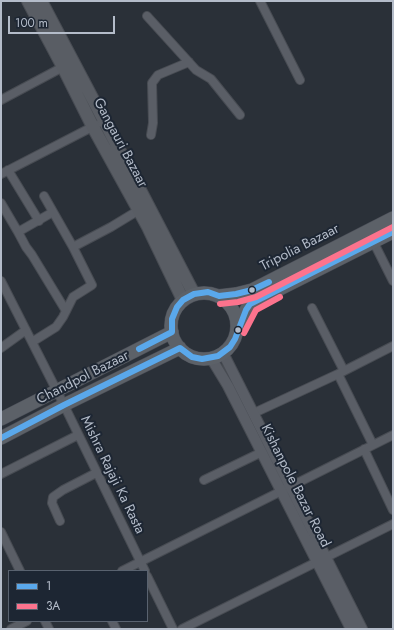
<!DOCTYPE html>
<html>
<head>
<meta charset="utf-8">
<style>
	body { margin:0 }
	#map { position:relative; width:394px; height:630px; overflow:hidden; background:#2a3038; font-family:Jost,sans-serif }
	canvas { display:block }
	.frame { position:absolute; inset:0; border:2px solid #b4bcc9; pointer-events:none }
	.legend { position:absolute; left:8px; top:570px; width:140px; height:52px; box-sizing:border-box; background:#1d2633; border:1px solid #59626f; margin:0; padding:5px 7px; list-style:none; font-size:12px; color:#b4bcc9 }
	.legend li { display:flex; align-items:center; gap:8px; height:20px }
	.legend b { width:20px; border:1px solid #59626f }
	.scale { position:absolute; left:8px; top:16px; width:107px; height:18px; box-sizing:border-box; border:2px solid #b4bcc9; border-top:0; padding-left:5px; font-size:12px; line-height:14px; white-space:nowrap; color:#b4bcc9; -webkit-text-stroke:3px #1d2633; paint-order:stroke }
</style>
</head>
<body>
<div id="map">
<canvas width="394" height="630"></canvas>
<div class="frame"></div>
<ul class="legend">
<li><b style="height:5px;background:#5aa8eb"></b>1</li>
<li><b style="height:5px;background:#fc738d"></b>3A</li>
</ul>
<div class="scale">100 m</div>
</div>
<script>
const context = document.querySelector('canvas').getContext('2d');
context.lineJoin = 'round';
const poly = rows => new Path2D(rows.map(r => 'M' + r).join(''));
function trace(path, color, width, dash) { context.strokeStyle = color; context.lineWidth = width; context.lineCap = dash ? 'butt' : 'round'; context.setLineDash(dash || []); context.stroke(path); }
function write(font, color, halo, rows, align = 'center') {
  context.font = font + ' Jost,sans-serif'; context.lineWidth = 4; context.setLineDash([]); context.textBaseline = 'middle'; context.strokeStyle = halo; context.fillStyle = color; for (const [text, x, y, turn = 0] of rows) {
    context.save(); context.translate(x, y); context.rotate((+turn || 0) * Math.PI / 180); context.textAlign = isNaN(turn) ? turn : align; if (halo) context.strokeText(text, 0, 0); context.fillText(text, 0, 0); context.restore();
  }
}
const minor = poly([
	[260,1,300,80],
	[147,16,196,70,211,79,240,115],
	[1,100,63,67],
	[151,135,153,123,152,83,158,75,189,62],
	[8,170,39,221],
	[1,174,96,125],
	[44,196,73,247],
	[1,203,18,232],
	[53,212,18,232,26,247,32,255,66,311],
	[372,239,393,281],
	[1,281,64,405,145,571],
	[312,308,344,371],
	[32,342,56,327,63,317,73,297,92,285,73,247,111,227,139,210],
	[1,348,26,330],
	[338,374,373,445],
	[254,413,338,374,393,346],
	[364,449,393,510],
	[1,474,78,435],
	[204,480,262,452],
	[60,521,52,503,53,497,63,490,96,473],
	[1,532,20,571],
	[122,571,393,435],
	[147,576,173,629],
	[45,621,49,629],
	[112,621,116,629],
	[11,629,27,621],
	[182,629,393,524]
]);
const tertiary = poly([
	[223,353,362,629],
	[211,358,228,386,351,629]
]);
const secondary = poly([
	[28,1,63,67,93,127,147,225,183,300],
	[41,1,98,109,194,294]
]);
const primary = poly([
	'171 326a33 33 0 1 1 66 0a33 33 0 1 1-66 0Z',
	[219,296,236,294,252,290,393,218],
	[238,328,246,310,250,304,393,232],
	[1,419,172,332],
	[1,438,64,405,180,348]
]);
trace(minor, '#484c53', 10);
trace(tertiary, '#484c53', 12);
trace(secondary, '#484c53', 14);
trace(primary, '#484c55', 14);
trace(minor, '#5a5e66', 8);
trace(tertiary, '#5a5e66', 10);
trace(secondary, '#595d64', 12);
trace(primary, '#5c6168', 13);
trace(poly([
	[139,349,172,332,172,319,177,307,183,300,194,294,208,292,219,296,236,294,252,290,269,282],
	[1,438,64,405,180,348,192,357,202,359,218,356,230,347,235,339,246,310,250,304,393,232]
]), '#5aa8eb', 6);
trace(poly([
	[220,304,238,302,256,297,393,227],
	[244,333,256,310,280,297]
]), '#fc738d', 6);
for (const [x, y, r, color] of [
	[252,290,3.5,"#b4bcc9"],
	[238,330,3.5,"#b4bcc9"]
]) { const dot = new Path2D(); dot.arc(x, y, r, 0, 2 * Math.PI); context.fillStyle = color; context.fill(dot); trace(dot, '#1d2633', 1.5); }
write('14px', '#b4bcc9', '#1d2633', [
	["Gangauri Bazaar",120,143,62],
	["Tripolia Bazaar",300,248,-27],
	["Chandpol Bazaar",83,378,-27],
	["Mishra Rajaji Ka Rasta",112,475,64],
	["Kishanpole Bazar Road",295,486,63]
]);
</script>
</body>
</html>
